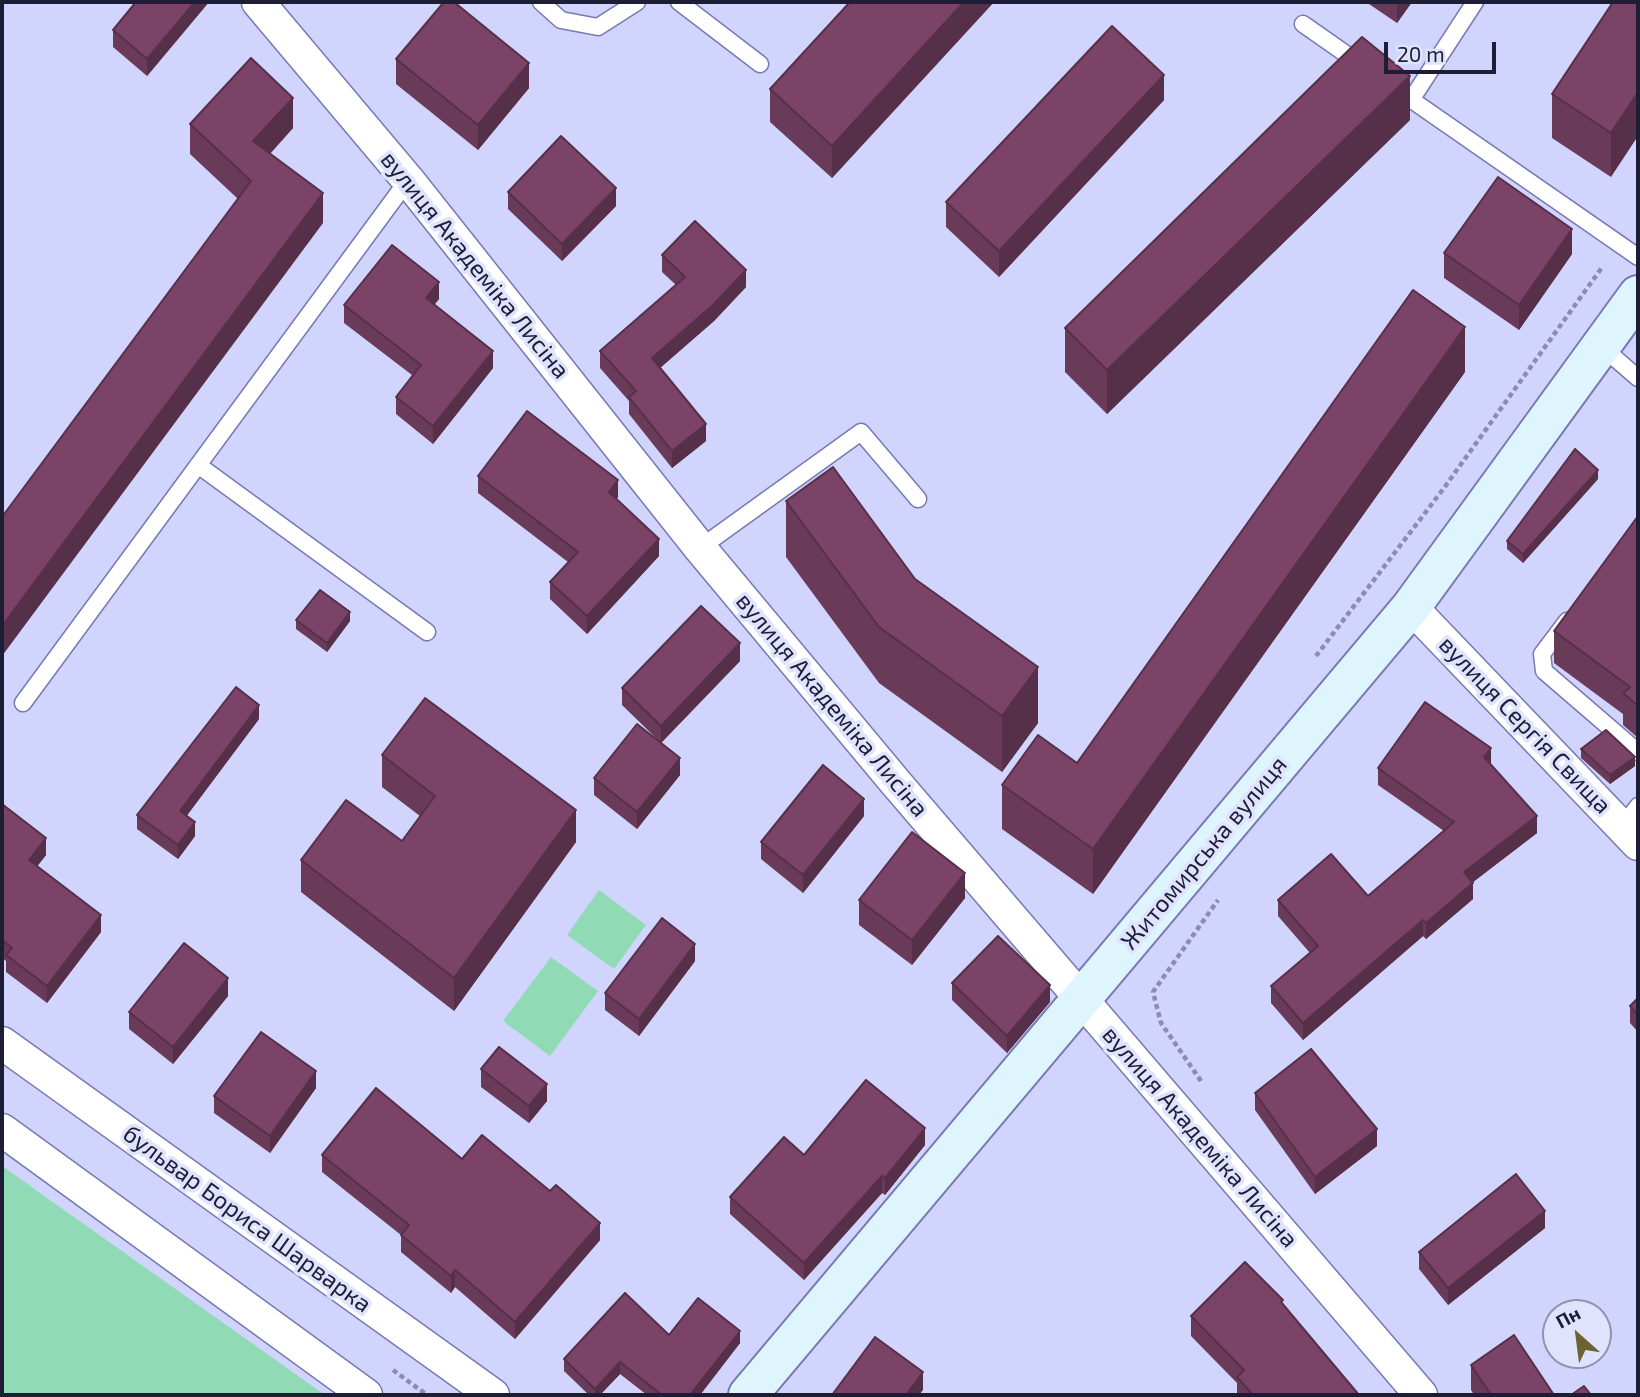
<!DOCTYPE html>
<html>
<head>
<meta charset="utf-8">
<style>
	body { margin:0 }
	#map { position:relative; width:1640px; height:1397px; overflow:hidden; background:#d1d4fc; font-family:"Exo 2",sans-serif }
	canvas { display:block }
	.frame { position:absolute; inset:0; border:4px solid #1d1d36; pointer-events:none }
	.north { position:absolute; left:1542px; top:1299px; width:70px; height:70px; box-sizing:border-box; background:#e0e3fd; border:2px solid #9294ad; border-radius:50%; rotate:332deg; font-size:19px; font-weight:700; line-height:28px; text-align:center; color:#1d1d36 }
	.north::after { content:''; display:block; margin:auto; width:24px; height:32px; background:#6b6430; clip-path:polygon(50% 0,100% 100%,50% 72%,0 100%) }
	.scale { position:absolute; left:1384px; top:42px; width:112px; height:32px; box-sizing:border-box; border:4px solid #1d1d36; border-top:0; padding-left:9px; font-size:21px; line-height:24px; white-space:nowrap; color:#1d1d36; -webkit-text-stroke:5px #e0e3fd; paint-order:stroke }
</style>
</head>
<body>
<div id="map">
<canvas width="1640" height="1397"></canvas>
<div class="frame"></div>
<div class="north">Пн</div>
<div class="scale">20 m</div>
</div>
<script>
const context = document.querySelector('canvas').getContext('2d');
context.lineJoin = 'round';
function fill(path, color) { context.fillStyle = color; context.fill(path, 'evenodd'); }
const poly = rows => new Path2D(rows.map(r => 'M' + r).join(''));
function trace(path, color, width, dash) { context.strokeStyle = color; context.lineWidth = width; context.lineCap = dash ? 'butt' : 'round'; context.setLineDash(dash || []); context.stroke(path); }
function write(font, color, halo, rows, align = 'center') {
  context.font = font + ' "Exo 2",sans-serif'; context.lineWidth = 7; context.setLineDash([]); context.textBaseline = 'middle'; context.strokeStyle = halo; context.fillStyle = color; for (const [text, x, y, turn = 0] of rows) {
    context.save(); context.translate(x, y); context.rotate((+turn || 0) * Math.PI / 180); context.textAlign = isNaN(turn) ? turn : align; if (halo) context.strokeText(text, 0, 0); context.fillText(text, 0, 0); context.restore();
  }
}
fill(poly([
	[599,890,646,925,614,969,567,935],
	[551,957,598,991,550,1056,503,1021],
	[2,1166,325,1395,2,1395]
]), '#90dbb6');
const service = poly([
	[541,2,561,20,598,27,637,2],
	[679,2,760,64],
	[1303,24,1363,66],
	[1393,87,1638,257],
	[1411,100,1475,2],
	[1601,346,1638,378],
	[198,465,427,632],
	[700,548,861,432,918,499],
	[1567,621,1542,654,1544,671,1638,752],
	[23,703,408,180],
	[1622,827,1638,806]
]);
const minor = poly([
	[258,2,408,180,700,548,896,783,1421,1395],
	[1411,607,1638,844],
	[2,1043,493,1395],
	[2,1130,366,1395]
]);
const secondary = poly([
	[748,1395,1411,607,1638,295]
]);
trace(service, '#7779b4', 19);
trace(minor, '#7779b4', 35);
trace(secondary, '#7779b4', 42);
trace(poly([
	[1316,656,1444,488,1603,266],
	[1201,1081,1161,1023,1153,992,1218,900],
	[393,1370,427,1395]
]), '#8b8daf', 4.5, [5, 3.5]);
trace(service, '#fff', 16);
trace(minor, '#fff', 32);
trace(secondary, '#dff5fd', 38);
fill(poly([
	[209,2,147,76,113,47,113,30],
	[850,2,994,2,832,178,770,122,770,89],
	[1366,2,1412,2,1397,23],
	[1613,2,1611,177,1552,138,1552,94],
	[396,59,529,88,478,150,396,84],
	[1164,100,999,277,946,227,946,202],
	[1410,120,1107,414,1065,372,1065,328],
	[190,124,293,128,270,154,323,223,238,199,190,154],
	[508,192,616,206,562,261,508,209],
	[1444,253,1572,254,1519,330,1444,278],
	[662,255,746,287,714,321,660,368,706,441,672,468,629,414,629,401,600,368,600,351,676,285,662,272],
	[439,299,434,305,493,368,433,444,396,414,396,397,412,375,344,323,344,305],
	[1465,372,1093,894,1002,829,1002,785,1077,763],
	[478,476,618,497,616,499,659,556,587,634,550,599,550,582,568,562,478,493],
	[1598,479,1523,563,1507,549,1507,541],
	[786,501,915,579,1038,723,1002,772,879,683,786,557],
	[1638,516,1638,738,1623,725,1623,714,1554,663,1554,631],
	[296,620,350,621,327,652,296,629],
	[740,661,661,743,680,775,637,829,594,795,594,778,660,742,622,705,622,688],
	[259,719,186,816,195,836,178,859,137,829,137,815],
	[1581,749,1635,766,1610,784,1581,758],
	[382,755,576,842,454,1011,301,892,301,860,402,841,420,816,382,787],
	[1491,764,1537,833,1473,882,1473,899,1426,939,1423,936,1303,1040,1271,1003,1271,986,1310,953,1278,916,1278,900,1368,896,1444,831,1378,785,1378,768],
	[2,804,46,855,37,866,101,932,47,1003,6,972,6,961,2,958],
	[864,816,803,893,761,859,761,842],
	[965,898,912,965,859,925,859,900],
	[695,961,639,1036,605,1010,605,993],
	[952,983,1050,1002,1007,1053,952,1000],
	[228,996,173,1064,129,1029,129,1012],
	[1638,998,1638,1032,1630,1023,1630,1006],
	[481,1069,547,1101,529,1123,481,1087],
	[316,1088,270,1153,214,1113,214,1096],
	[1255,1093,1377,1146,1315,1194,1255,1110],
	[925,1145,885,1195,882,1193,804,1280,730,1214,730,1197,804,1155],
	[322,1155,462,1159,600,1240,515,1339,455,1287,451,1293,401,1252,401,1235,322,1172],
	[1545,1228,1448,1305,1419,1269,1419,1252],
	[1283,1305,1359,1395,1237,1395,1237,1383,1191,1336,1191,1316],
	[740,1343,700,1395,647,1395,620,1374,600,1395,589,1395,564,1371,564,1359],
	[1471,1365,1554,1395,1474,1395,1471,1390]
]), '#6a3a59');
fill(poly([
	[195,2,209,2,147,76,147,59],
	[964,2,994,2,832,178,832,146],
	[1397,2,1412,2,1397,23],
	[529,63,529,88,478,150,478,125],
	[1164,75,1164,100,999,277,999,251],
	[1410,76,1410,120,1107,414,1107,370],
	[1638,92,1638,136,1611,177,1611,133],
	[293,98,293,128,253,172,253,141],
	[616,188,616,206,562,261,562,244],
	[323,193,323,223,2,656,2,626],
	[1572,229,1572,254,1519,330,1519,305],
	[746,270,746,287,714,321,652,375,652,358],
	[439,282,439,299,426,315,426,298],
	[1465,327,1465,372,1093,894,1093,849],
	[493,351,493,368,433,444,433,426],
	[706,424,706,441,672,468,672,451],
	[1598,470,1598,479,1523,563,1523,554],
	[618,480,618,497,609,509,609,492],
	[659,539,659,556,587,634,587,616],
	[350,612,350,621,327,652,327,643],
	[740,643,740,661,661,743,661,726],
	[1038,667,1038,723,1002,772,1002,716],
	[259,705,259,719,180,825,180,811],
	[1491,748,1491,764,1484,757],
	[1635,757,1635,766,1610,784,1610,775],
	[680,758,680,775,637,829,637,812],
	[864,799,864,816,803,893,803,875],
	[576,810,576,842,454,1011,454,978],
	[1537,816,1537,833,1464,889,1464,872],
	[195,822,195,836,178,859,178,845],
	[46,838,46,855,29,877,29,860],
	[965,873,965,898,912,965,912,940],
	[1473,883,1473,899,1426,939,1426,923],
	[101,915,101,932,47,1003,47,986],
	[1423,920,1423,936,1303,1040,1303,1023],
	[695,944,695,961,639,1036,639,1019],
	[228,978,228,996,173,1064,173,1047],
	[1050,985,1050,1002,1007,1053,1007,1036],
	[316,1071,316,1088,270,1153,270,1136],
	[547,1084,547,1101,529,1123,529,1106],
	[925,1128,925,1145,885,1195,885,1178],
	[1377,1129,1377,1146,1315,1194,1315,1177],
	[882,1176,882,1193,804,1280,804,1263],
	[1545,1211,1545,1228,1448,1305,1448,1288],
	[600,1223,600,1240,515,1339,515,1322],
	[455,1270,455,1287,451,1293,451,1276],
	[740,1331,740,1343,700,1395,690,1395],
	[620,1362,620,1374,600,1395,595,1395,595,1389],
	[923,1372,923,1390,919,1395,906,1395]
]), '#562f48');
const building = poly([
	[136,2,195,2,147,59,113,30,136,2],
	[444,2,454,2,529,63,478,125,396,59,444,2],
	[850,2,964,2,832,146,770,89,850,2],
	[1613,2,1638,2,1638,92,1611,133,1552,94,1613,2],
	[1112,26,1164,75,999,251,946,202,1112,26],
	[1362,37,1410,76,1107,370,1065,328,1362,37],
	[251,58,293,98,253,141,323,193,2,626,2,517,251,181,190,124,251,58],
	[561,136,616,188,562,244,508,192,561,136],
	[1498,177,1572,229,1519,305,1444,253,1498,177],
	[695,221,746,270,714,304,652,358,706,424,672,451,629,397,636,391,600,351,685,277,662,255,695,221],
	[392,245,439,282,426,298,493,351,433,426,396,397,421,365,344,305,392,245],
	[1413,290,1465,327,1093,849,1002,785,1038,735,1077,763,1413,290],
	[527,411,618,480,609,492,659,539,587,616,550,582,578,552,478,476,527,411],
	[1575,449,1598,470,1523,554,1507,541,1575,449],
	[833,467,915,579,1038,667,1002,716,879,627,786,501,833,467],
	[1638,516,1638,706,1623,693,1630,687,1554,631,1638,516],
	[320,590,350,612,327,643,296,620,320,590],
	[701,606,740,643,661,726,622,688,701,606],
	[236,687,259,705,180,811,195,822,178,845,137,815,236,687],
	[425,698,576,810,454,978,301,860,346,800,402,841,435,796,382,755,425,698],
	[1425,702,1491,748,1484,757,1537,816,1464,872,1473,883,1426,923,1423,920,1303,1023,1271,986,1318,946,1278,900,1331,854,1368,896,1454,822,1378,768,1425,702],
	[637,724,680,758,637,812,594,778,637,724],
	[1606,730,1635,757,1610,775,1581,749,1606,730],
	[823,765,864,799,803,875,761,842,823,765],
	[2,804,46,838,29,860,101,915,47,986,6,955,12,948,2,940,2,804],
	[912,832,965,873,912,940,859,900,912,832],
	[662,918,695,944,639,1019,605,993,662,918],
	[998,936,1050,985,1007,1036,952,983,998,936],
	[184,943,228,978,173,1047,129,1012,184,943],
	[1638,998,1638,1015,1630,1006,1638,998],
	[261,1032,316,1071,270,1136,214,1096,261,1032],
	[499,1047,547,1084,529,1106,481,1069,499,1047],
	[1311,1049,1377,1129,1315,1177,1255,1093,1311,1049],
	[866,1080,925,1128,885,1178,882,1176,804,1263,730,1197,784,1137,804,1155,866,1080],
	[376,1088,462,1159,482,1135,550,1191,556,1185,600,1223,515,1322,455,1270,451,1276,401,1235,409,1225,322,1155,376,1088],
	[1516,1174,1545,1211,1448,1288,1419,1252,1516,1174],
	[1245,1262,1283,1300,1281,1302,1359,1395,1253,1395,1237,1377,1244,1370,1191,1316,1245,1262],
	[625,1293,669,1335,698,1298,740,1331,690,1395,662,1395,620,1362,595,1389,564,1359,625,1293],
	[1514,1335,1554,1395,1491,1395,1471,1365,1514,1335],
	[875,1337,923,1372,906,1395,832,1395,875,1337],
	[1584,1386,1591,1395,1571,1395,1584,1386]
]);
fill(building, '#7b4367');
trace(building, '#562f48', 2);
write('24px', '#1d1d36', '#e0e3fd', [
	["вулиця Академіка Лисіна",475,265,51],
	["вулиця Академіка Лисіна",832,705,50],
	["вулиця Сергія Свища",1525,725,46],
	["Житомирська вулиця",1204,853,-50],
	["вулиця Академіка Лисіна",1200,1137,49],
	["бульвар Бориса Шарварка",247,1219,36]
]);
</script>
</body>
</html>
